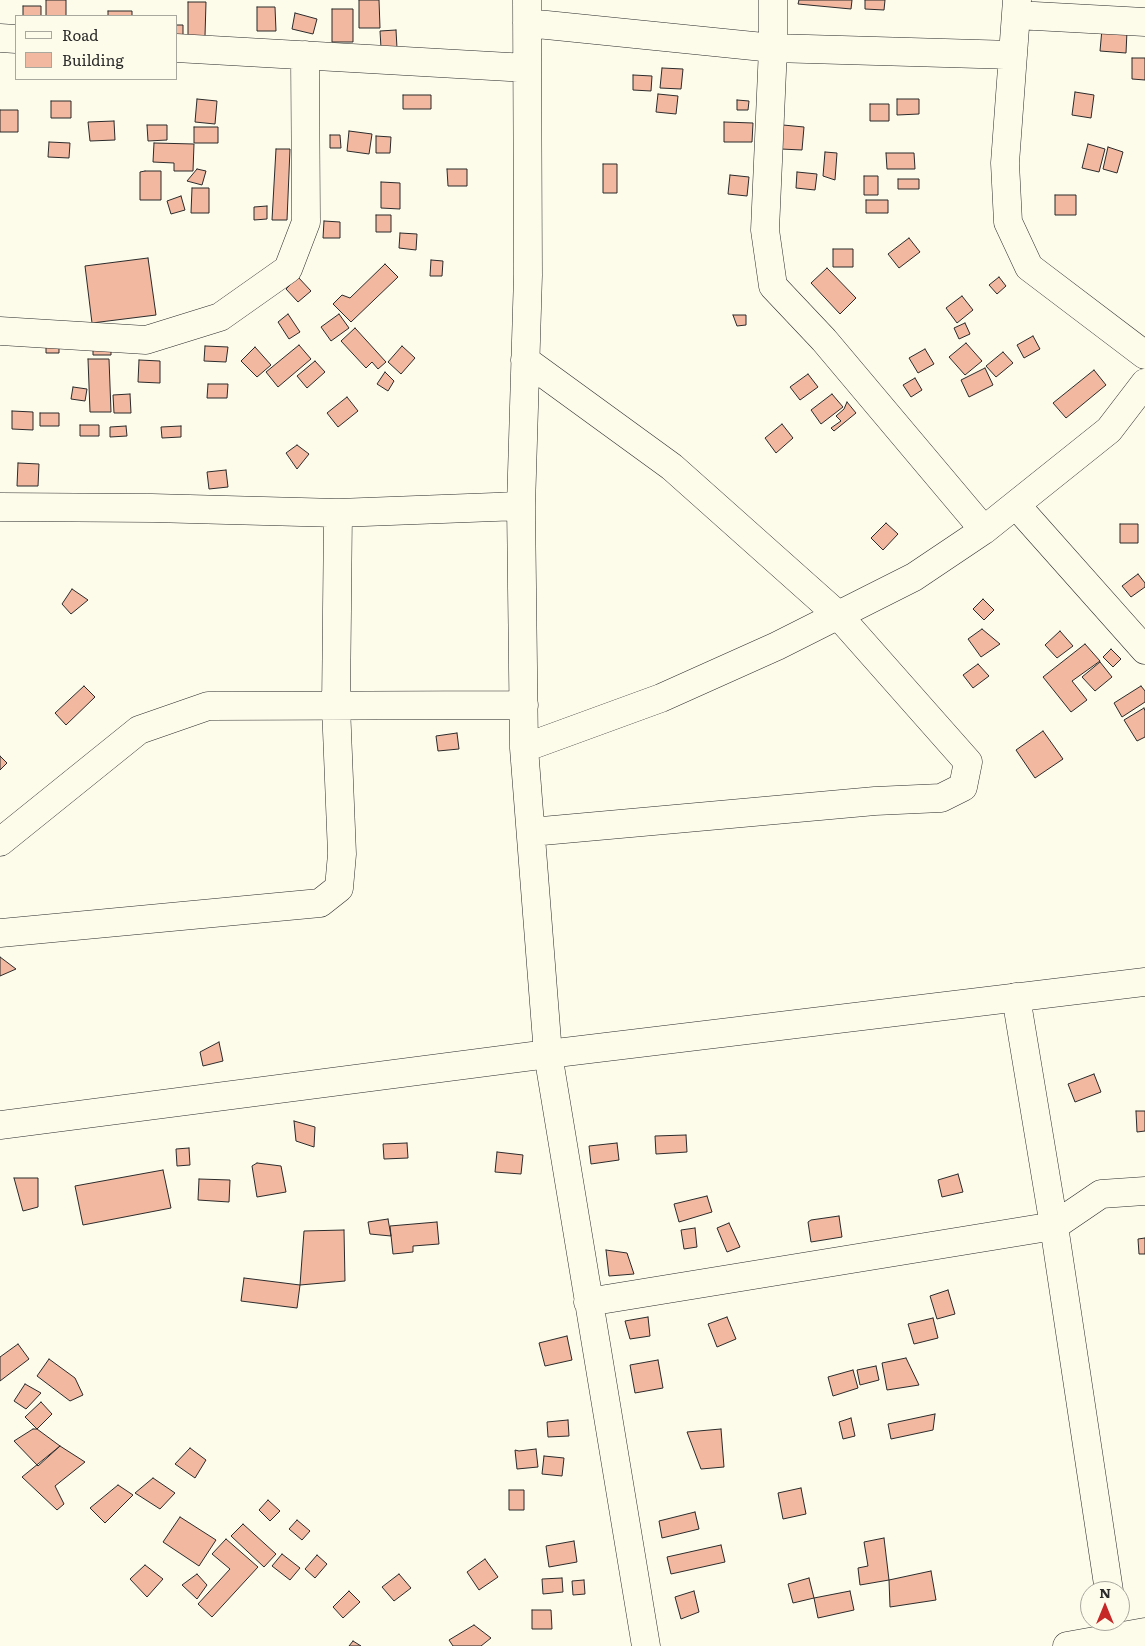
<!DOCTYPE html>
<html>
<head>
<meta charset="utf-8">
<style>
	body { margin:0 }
	#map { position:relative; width:1145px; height:1646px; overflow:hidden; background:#fdfbea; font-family:Literata,serif }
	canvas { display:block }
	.legend { position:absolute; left:15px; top:15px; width:162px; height:65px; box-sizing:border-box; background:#fdfbea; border:1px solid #a9a89e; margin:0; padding:6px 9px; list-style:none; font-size:15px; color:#2b2b2b }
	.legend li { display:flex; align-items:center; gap:10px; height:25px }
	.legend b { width:25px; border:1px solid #a9a89e }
	.north { position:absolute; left:1080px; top:1581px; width:50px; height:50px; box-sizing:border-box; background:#fdfbea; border:1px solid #a9a89e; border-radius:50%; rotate:0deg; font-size:14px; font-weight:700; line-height:20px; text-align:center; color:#2b2b2b }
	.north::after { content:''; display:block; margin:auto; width:18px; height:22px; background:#c62828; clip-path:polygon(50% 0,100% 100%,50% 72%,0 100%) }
</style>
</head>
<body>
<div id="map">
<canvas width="1145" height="1646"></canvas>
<ul class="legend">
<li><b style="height:6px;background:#fdfbea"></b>Road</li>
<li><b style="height:14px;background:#f2b8a0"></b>Building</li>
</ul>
<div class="north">N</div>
</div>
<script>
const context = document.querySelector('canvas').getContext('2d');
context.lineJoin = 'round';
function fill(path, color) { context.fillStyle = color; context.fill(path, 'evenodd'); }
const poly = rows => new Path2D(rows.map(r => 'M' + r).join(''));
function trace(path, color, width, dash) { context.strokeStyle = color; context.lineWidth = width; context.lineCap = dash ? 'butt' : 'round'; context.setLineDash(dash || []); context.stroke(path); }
const building = poly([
	[46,0,66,0,66,16,46,16,46,0],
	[359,0,379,0,380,28,359,28,359,0],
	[799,0,852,0,851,9,798,4,799,0],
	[865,0,885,0,884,10,865,9,865,0],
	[188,2,206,2,205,36,188,36,188,2],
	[23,6,41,6,41,16,23,16,23,6],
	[257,7,275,7,276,31,257,31,257,7],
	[332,9,353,9,353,42,332,42,332,9],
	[108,11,132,11,132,16,108,16,108,11],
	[295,13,317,19,313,34,292,29,295,13],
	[176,25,183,25,183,36,176,36,176,25],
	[1102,29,1127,31,1126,53,1100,51,1102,29],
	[396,30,397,48,381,48,380,31,396,30],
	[1132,58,1145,58,1145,80,1132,79,1132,58],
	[662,68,683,69,681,89,660,88,662,68],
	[633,75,652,76,651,91,633,90,633,75],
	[1075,92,1094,95,1091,118,1072,115,1075,92],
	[658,94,678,96,676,114,656,112,658,94],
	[403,95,431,95,431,109,403,109,403,95],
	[197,99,217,101,215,124,195,122,197,99],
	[897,99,919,99,919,114,897,115,897,99],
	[737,100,749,101,748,110,737,110,737,100],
	[51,101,71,101,71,118,51,118,51,101],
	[870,104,889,104,889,121,870,121,870,104],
	[0,110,18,110,18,132,0,132,0,110],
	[114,121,115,140,90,141,88,122,114,121],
	[724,122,753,123,752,142,724,142,724,122],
	[147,125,167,125,167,140,148,141,147,125],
	[783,125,804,127,802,150,781,149,783,125],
	[194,127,218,127,218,143,194,143,194,127],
	[349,131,372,134,369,154,347,151,349,131],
	[330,135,340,135,341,148,330,148,330,135],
	[376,136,391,137,390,153,376,153,376,136],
	[49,142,70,143,69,158,48,157,49,142],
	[154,143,194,144,193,171,174,171,174,163,153,162,154,143],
	[1088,144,1105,149,1099,172,1082,168,1088,144],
	[1108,147,1123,152,1117,173,1103,169,1108,147],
	[276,149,290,149,287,220,272,220,276,149],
	[825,152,837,153,835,180,823,176,825,152],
	[886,153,914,153,915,169,887,169,886,153],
	[603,164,617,164,617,193,603,193,603,164],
	[197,169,206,171,202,185,187,181,197,169],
	[447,169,467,169,467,186,448,186,447,169],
	[145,171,161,171,161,200,140,200,140,172,145,171],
	[797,172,817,174,815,190,796,188,797,172],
	[730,175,749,177,747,196,728,194,730,175],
	[864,176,878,176,878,195,864,195,864,176],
	[898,179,919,179,919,189,898,189,898,179],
	[381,182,400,183,400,209,381,208,381,182],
	[192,188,209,188,209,213,191,213,192,188],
	[1055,195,1076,195,1076,215,1055,215,1055,195],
	[181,196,185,210,171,214,167,201,181,196],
	[866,200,888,200,888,213,866,213,866,200],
	[267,206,267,219,254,220,254,207,267,206],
	[376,215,391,215,391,232,376,232,376,215],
	[324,221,340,222,340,238,323,238,324,221],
	[400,233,417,234,416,250,399,248,400,233],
	[909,238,920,252,899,268,888,254,909,238],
	[833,249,853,249,853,267,833,267,833,249],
	[148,258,156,315,92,323,85,266,148,258],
	[431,260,443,261,442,276,430,276,431,260],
	[385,264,398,277,351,322,333,304,342,295,350,298,385,264],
	[827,268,856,298,840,314,811,283,827,268],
	[298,277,311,291,298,302,286,289,298,277],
	[999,277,1006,286,997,294,989,285,999,277],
	[962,296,973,310,957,323,946,308,962,296],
	[288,314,300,332,289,339,278,322,288,314],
	[339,314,349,328,331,341,321,327,339,314],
	[733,315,746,315,746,325,737,326,733,315],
	[965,323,970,334,959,339,954,328,965,323],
	[355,328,386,362,378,369,372,362,366,368,341,341,355,328],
	[1033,336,1040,349,1024,358,1017,345,1033,336],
	[46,343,59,343,59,353,46,353,46,343],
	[966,343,982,361,965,375,949,357,966,343],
	[93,345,111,345,111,355,93,355,93,345],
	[299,345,311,359,278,387,266,372,299,345],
	[205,346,228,347,226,362,204,361,205,346],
	[402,346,415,358,401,374,388,362,402,346],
	[255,347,271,365,257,377,241,361,255,347],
	[925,349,934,364,918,373,909,358,925,349],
	[1003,352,1013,363,996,377,986,366,1003,352],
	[88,359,109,359,111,412,90,412,88,359],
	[139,360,160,361,160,383,138,382,139,360],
	[315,361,325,372,307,388,297,376,315,361],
	[985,368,993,385,969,397,961,380,985,368],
	[1094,370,1106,385,1066,418,1053,403,1094,370],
	[385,372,394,381,388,391,377,384,385,372],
	[808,374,818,387,800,400,790,387,808,374],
	[915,378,922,390,911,397,903,385,915,378],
	[208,384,228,384,227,398,207,398,208,384],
	[73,387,87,389,85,401,71,399,73,387],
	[130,394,131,413,114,413,113,395,130,394],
	[832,394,843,407,821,424,811,410,832,394],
	[347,397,358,411,338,427,327,413,347,397],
	[847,402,856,413,834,431,831,428,841,421,836,416,844,409,847,402],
	[12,411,33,412,33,430,12,429,12,411],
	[40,413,59,413,59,426,40,426,40,413],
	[782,424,793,438,776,453,765,438,782,424],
	[80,425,99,425,99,436,80,436,80,425],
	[126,426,127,436,110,437,110,427,126,426],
	[181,426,181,437,162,438,161,427,181,426],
	[297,445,309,454,297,469,286,453,297,445],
	[18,463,39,464,38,486,17,486,18,463],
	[226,470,228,487,209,489,207,472,226,470],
	[886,523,898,534,883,550,871,538,886,523],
	[1120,524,1138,524,1138,543,1120,543,1120,524],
	[1138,574,1145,583,1145,587,1131,597,1122,586,1138,574],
	[72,589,88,600,71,614,62,604,72,589],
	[983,599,994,610,984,620,973,609,983,599],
	[982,629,1000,644,981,657,968,639,982,629],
	[1060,631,1073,646,1057,658,1045,645,1060,631],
	[1085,644,1100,661,1072,681,1087,700,1071,712,1043,677,1085,644],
	[1111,649,1121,659,1113,667,1103,657,1111,649],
	[1100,662,1112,677,1095,691,1082,677,1100,662],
	[978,664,989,676,973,688,963,675,978,664],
	[84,686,95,697,66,725,55,713,84,686],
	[1141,686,1145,691,1145,702,1122,717,1114,703,1141,686],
	[1144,708,1145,711,1145,737,1137,741,1124,720,1144,708],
	[1043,731,1063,759,1035,778,1016,750,1043,731],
	[457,733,459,749,438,751,436,736,457,733],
	[0,756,7,763,0,770,0,756],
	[0,957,16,969,0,976,0,957],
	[219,1042,223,1061,203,1066,200,1052,219,1042],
	[1094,1074,1101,1092,1075,1102,1068,1084,1094,1074],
	[1136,1111,1145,1111,1145,1131,1137,1132,1136,1111],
	[294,1121,315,1127,314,1147,296,1141,294,1121],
	[686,1135,687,1152,656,1154,655,1136,686,1135],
	[407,1143,408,1158,384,1159,383,1144,407,1143],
	[617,1143,619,1160,591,1164,589,1146,617,1143],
	[189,1148,190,1165,177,1166,176,1149,189,1148],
	[497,1152,523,1155,521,1174,495,1172,497,1152],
	[257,1163,281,1166,286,1192,257,1197,252,1166,257,1163],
	[163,1170,171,1208,83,1225,75,1186,163,1170],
	[958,1174,963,1192,942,1197,938,1180,958,1174],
	[14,1178,38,1178,38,1207,23,1211,14,1178],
	[199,1179,230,1180,229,1202,198,1200,199,1179],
	[707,1196,712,1212,679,1222,674,1204,707,1196],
	[839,1216,842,1237,811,1242,808,1222,811,1220,839,1216],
	[388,1219,391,1236,370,1234,368,1222,388,1219],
	[437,1222,439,1244,413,1246,413,1252,393,1254,390,1226,437,1222],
	[729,1223,740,1247,727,1252,717,1228,729,1223],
	[695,1228,697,1247,684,1249,681,1230,695,1228],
	[344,1230,345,1281,300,1285,304,1231,344,1230],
	[1145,1238,1145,1254,1139,1254,1138,1239,1145,1238],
	[606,1250,627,1253,634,1274,609,1276,606,1250],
	[244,1278,300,1285,297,1308,241,1301,244,1278],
	[948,1290,955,1314,937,1319,930,1296,948,1290],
	[648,1317,650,1336,630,1339,625,1321,648,1317],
	[727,1317,736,1339,717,1347,708,1324,727,1317],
	[933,1318,938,1338,914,1344,908,1324,933,1318],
	[567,1336,572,1360,545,1366,539,1343,567,1336],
	[18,1344,29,1359,0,1381,0,1357,18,1344],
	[906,1358,919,1385,887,1390,882,1363,906,1358],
	[49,1359,75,1378,83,1395,70,1401,37,1376,49,1359],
	[658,1360,663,1388,635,1393,630,1365,658,1360],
	[876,1366,879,1380,860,1385,857,1370,876,1366],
	[853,1370,858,1388,833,1396,828,1377,853,1370],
	[25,1384,41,1393,26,1409,14,1401,25,1384],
	[41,1402,52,1414,37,1429,25,1417,41,1402],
	[935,1414,933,1430,891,1439,888,1424,935,1414],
	[851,1418,855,1436,843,1439,839,1422,851,1418],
	[568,1420,569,1436,548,1437,547,1422,568,1420],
	[33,1429,37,1429,60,1446,38,1466,14,1441,33,1429],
	[721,1429,724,1467,701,1469,687,1432,721,1429],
	[60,1446,85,1462,55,1486,64,1504,57,1510,22,1477,60,1446],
	[190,1448,206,1460,195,1478,175,1464,190,1448],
	[536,1449,538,1467,517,1469,515,1450,519,1451,536,1449],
	[544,1456,564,1458,562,1476,542,1474,544,1456],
	[153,1478,175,1493,160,1509,135,1493,153,1478],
	[118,1485,133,1495,105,1523,90,1508,118,1485],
	[801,1488,806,1514,783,1519,778,1493,801,1488],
	[509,1490,524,1490,524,1510,509,1510,509,1490],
	[268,1500,280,1511,270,1521,259,1510,268,1500],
	[695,1512,699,1529,662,1538,659,1521,695,1512],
	[180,1517,216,1540,199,1566,163,1542,180,1517],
	[297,1520,310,1531,302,1540,289,1529,297,1520],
	[243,1524,276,1554,264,1567,231,1536,243,1524],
	[884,1538,889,1580,860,1585,858,1568,868,1566,864,1542,884,1538],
	[226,1539,258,1567,212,1617,198,1604,230,1569,212,1554,226,1539],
	[574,1541,577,1562,549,1567,546,1546,574,1541],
	[721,1545,725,1562,671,1574,667,1557,721,1545],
	[282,1554,300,1568,290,1580,272,1566,282,1554],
	[317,1555,327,1564,315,1578,305,1569,317,1555],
	[485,1559,498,1577,479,1590,467,1572,485,1559],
	[145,1565,163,1579,147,1597,130,1579,145,1565],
	[931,1571,936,1600,890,1607,889,1580,931,1571],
	[197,1574,207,1585,197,1599,182,1585,197,1574],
	[399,1574,411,1588,394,1601,382,1587,399,1574],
	[562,1578,563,1592,543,1594,542,1579,562,1578],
	[809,1578,814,1598,793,1603,788,1584,809,1578],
	[584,1580,585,1594,573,1595,572,1581,584,1580],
	[349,1591,360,1602,343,1618,333,1607,349,1591],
	[694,1591,699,1612,681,1619,675,1597,694,1591],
	[850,1591,854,1610,818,1618,814,1598,850,1591],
	[532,1610,551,1610,552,1629,532,1629,532,1610],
	[474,1625,491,1638,481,1646,453,1646,449,1640,474,1625],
	[353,1641,361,1646,349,1646,353,1641]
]);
fill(building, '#f2b8a0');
trace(building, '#2b2b2b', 1);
const street = poly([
	[527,0,528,275,521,506,524,748,548,1054,646,1646],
	[773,0,773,48,765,230,773,286,824,340,984,530],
	[1017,0,1005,163,1008,222,1029,267,1145,355],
	[1016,15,1145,22],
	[527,23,773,48,1013,55],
	[0,38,16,39],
	[176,48,527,68],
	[0,331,146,340,220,317,288,269,306,222,305,55],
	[525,360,672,467,838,615,968,762,963,787,941,798,875,801,531,832],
	[1016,505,1145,650],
	[0,507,152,508,338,513,521,506],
	[524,748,661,698,777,646,914,577,984,530,1109,430,1145,383],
	[0,842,139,730,208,706,524,705],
	[0,933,320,903,339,888,342,854,336,706,338,513],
	[1016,997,1054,1226,1109,1591],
	[588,1302,1054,1226,1101,1194,1145,1191],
	[1067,1646,1145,1632]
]);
const primary = poly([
	[0,1125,548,1054,1145,982]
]);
trace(street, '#2b2b2b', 29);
trace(primary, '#2b2b2b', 29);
trace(street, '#fdfbea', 28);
trace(primary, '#fdfbea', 28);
</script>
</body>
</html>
